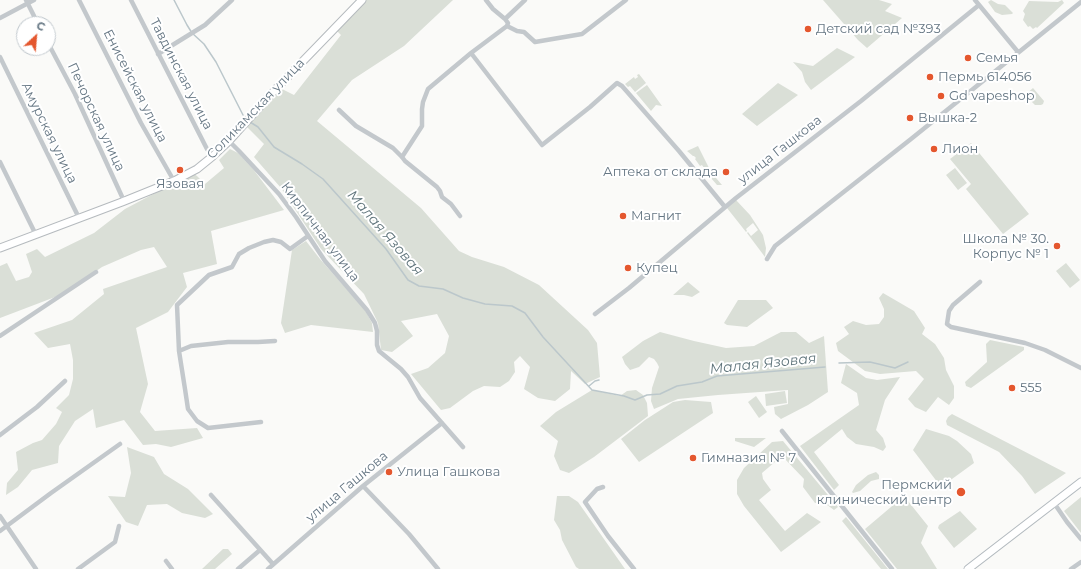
<!DOCTYPE html>
<html>
<head>
<meta charset="utf-8">
<style>
	body { margin:0 }
	#map { position:relative; width:1081px; height:569px; overflow:hidden; background:#fafaf8; font-family:Montserrat,sans-serif }
	canvas { display:block }
	.north { position:absolute; left:16px; top:16px; width:40px; height:40px; box-sizing:border-box; background:#fff; border:1px solid #c1c8cd; border-radius:50%; rotate:26deg; font-size:11px; font-weight:700; line-height:16px; text-align:center; color:#657683 }
	.north::after { content:''; display:block; margin:auto; width:14px; height:18px; background:#e4572e; clip-path:polygon(50% 0,100% 100%,50% 72%,0 100%) }
</style>
</head>
<body>
<div id="map">
<canvas width="1081" height="569"></canvas>
<div class="north">С</div>
</div>
<script>
const context = document.querySelector('canvas').getContext('2d');
context.lineJoin = 'round';
function fill(path, color) { context.fillStyle = color; context.fill(path, 'evenodd'); }
const poly = rows => new Path2D(rows.map(r => 'M' + r).join(''));
function trace(path, color, width, dash) { context.strokeStyle = color; context.lineWidth = width; context.lineCap = dash ? 'butt' : 'round'; context.setLineDash(dash || []); context.stroke(path); }
function write(font, color, halo, rows, align = 'center') {
  context.font = font + ' Montserrat,sans-serif'; context.lineWidth = 4; context.setLineDash([]); context.textBaseline = 'middle'; context.strokeStyle = halo; context.fillStyle = color; for (const [text, x, y, turn = 0] of rows) {
    context.save(); context.translate(x, y); context.rotate((+turn || 0) * Math.PI / 180); context.textAlign = isNaN(turn) ? turn : align; if (halo) context.strokeText(text, 0, 0); context.fillText(text, 0, 0); context.restore();
  }
}
fill(poly([
	[366,0,453,0,404,46,352,80,317,121,421,208,459,251,472,257,504,267,539,285,588,330,597,343,600,377,585,384,571,371,570,389,555,401,538,398,524,389,530,367,520,356,514,362,515,372,509,381,500,387,484,386,473,391,450,408,441,410,411,374,428,368,445,353,449,336,437,314,401,321,413,336,392,352,381,350,378,323,364,294,321,249,281,188,254,157,264,144,247,127,280,88,294,95,341,35,336,30],
	[823,0,879,0,892,4,885,11,902,18,867,48,858,40],
	[991,0,998,4,1005,5,1013,13,1012,14,1002,15,995,12,988,2],
	[1062,0,1064,3,1037,28,1036,27,1033,29,1030,26,1028,27,1023,20,1025,14,1023,11,1029,1,1058,2],
	[837,48,855,57,811,90,805,82,802,72,793,62,813,66],
	[639,74,646,83,635,92,630,86,628,87,625,84,634,77,635,79,638,77,637,75],
	[778,83,798,95,757,126,742,114],
	[647,85,662,106,656,105,651,111,636,93],
	[1033,88,1044,101,1043,104,1041,105,1035,105,1025,95],
	[971,143,1029,214,1003,234,966,189,971,184,950,159],
	[698,146,711,172,722,185,717,185,711,178,712,177,710,174,708,175,703,169,704,168,702,165,700,166,695,159,696,158,694,156,693,156,687,151],
	[230,149,238,153,253,169,284,210,211,231,217,264,183,273,187,287,168,312,136,328,148,384,140,412,155,431,197,428,203,438,171,447,156,444,143,445,124,420,96,428,93,409,75,421,59,446,58,463,32,470,18,487,6,495,7,483,18,470,16,452,33,443,42,440,56,424,62,412,56,408,69,395,73,379,73,360,70,344,48,348,34,333,72,320,104,294,103,289,167,267,154,247,141,250,102,267,63,294,0,318,0,266,7,263,16,281,29,277,32,272,26,254,37,249,45,257,94,233,125,209,193,173,197,176,205,184,224,168,219,160],
	[955,168,967,183,958,190,946,175],
	[736,200,750,215,763,235,766,248,765,257,747,233,748,232,751,236,758,230,753,223,746,229,747,231,746,232,727,208],
	[306,241,320,259,365,310,372,323,373,332,311,325,285,333,281,323,292,250],
	[1066,263,1080,280,1070,288,1056,271],
	[688,282,700,292,692,297,684,295,673,295],
	[883,293,914,311,925,328,922,334,935,344,944,358,946,370,954,386,954,398,949,405,938,397,926,412,915,407,908,399,924,379,916,371,880,374,865,371,838,351,836,343,849,334,844,327,853,321,866,325,879,324,884,317,884,309,879,298],
	[738,300,766,300,773,308,747,327,727,325,724,323],
	[660,332,694,341,726,348,754,346,781,332,796,332,809,343,824,336,828,392,808,405,781,419,775,414,774,407,788,404,788,390,718,395,678,399,654,409,651,401,652,388,659,367,657,363,654,359,649,357,639,367,630,370,625,364,622,357,643,341],
	[990,340,1024,347,1024,350,971,388,966,386,965,382,987,362,986,344],
	[846,364,866,378,877,380,900,377,885,400,876,430,883,438,886,447,883,451,874,447,856,444,847,437,842,429,814,452,839,485,834,490,800,446,859,405,857,393,841,383],
	[592,390,620,396,627,391,636,390,643,395,647,403,648,416,594,457,569,473,560,470,554,456,558,441,540,426,556,412],
	[785,391,787,403,766,406,765,394],
	[756,396,767,412,759,418,748,402],
	[685,400,711,402,713,413,639,462,621,439,645,420,673,402],
	[952,414,1066,473,1035,494,1022,476,999,452,947,425,946,421,948,417],
	[926,429,949,436,957,441,971,454,974,463,941,487,913,450],
	[735,438,766,438,754,447,735,441],
	[783,441,838,507,834,510,823,502,815,503,803,487,804,479,782,456,762,473,763,479,771,490,759,500,785,531,807,513,821,522,781,552,744,506,737,494,737,480,744,468,772,442],
	[127,447,154,457,164,474,188,489,213,514,205,518,182,513,167,504,147,505,138,526,126,522,108,496,125,497,131,473],
	[876,472,879,475,879,479,871,481,860,491,853,493,852,492,856,485,868,475],
	[557,496,569,496,578,502,625,569,579,569,576,567,562,540,560,530,554,520],
	[904,496,928,526,921,543,937,569,897,569,865,529],
	[1081,497,1081,533,1064,511],
	[960,511,977,529,954,548,938,528,939,525],
	[846,517,888,569,881,569,842,521],
	[223,549,228,549,232,554,215,569,202,569]
]), '#dadfd7');
trace(poly([
	[174,0,187,25,192,33,204,44,216,62,243,115],
	[250,122,258,127,274,147,302,164,323,179,386,249,408,280,419,286,443,289,463,298,485,304,512,306,525,313,543,337,592,390,624,396,635,400,647,395,660,394,677,386,702,382,717,376,825,367],
	[839,363,870,362,895,368,908,362],
	[589,386,595,381,599,380]
]), '#bbc7cb', 1.5);
const secondary = poly([
	[968,569,1081,482]
]);
const primary = poly([
	[0,248,122,202,174,181,197,169,213,156,229,141,274,91,362,0]
]);
trace(secondary, '#b3babf', 9);
trace(primary, '#b5babe', 9);
trace(poly([
	[26,0,38,24],
	[79,0,141,123,174,181],
	[131,0,207,149,213,156],
	[486,0,493,9,505,19],
	[975,0,1018,52],
	[0,18,34,0],
	[507,26,517,31,524,32,535,42,582,34,626,0],
	[48,43,75,94,124,201],
	[471,53,542,145,590,107,617,83,622,86,679,151,725,207],
	[158,54,205,25,232,0],
	[0,57,79,218],
	[339,110,356,126,393,148,402,157,405,161,437,187,440,191,442,197,451,204,460,216],
	[229,141,239,151,279,194,296,217,325,261,367,310,375,323,377,331,377,345,379,351,401,369,408,377,420,398,463,447],
	[402,157,422,126,422,109,423,102,428,89,471,53,507,26,508,23,505,19,525,0],
	[0,162,36,235],
	[767,259,775,246,911,139,1081,2],
	[980,282,953,305,949,311,947,324,951,327,1025,343,1045,350,1081,368],
	[595,314,629,288,736,198,861,101,979,5],
	[0,336,96,272],
	[179,351,191,346,228,342,258,342,275,341],
	[261,422,208,428,197,421,188,409,185,389,179,351,177,305,209,275,232,267,239,254,249,248,264,242,273,240,281,242,290,249,308,236],
	[782,431,892,569],
	[0,435,37,407,65,381],
	[363,486,409,534,438,569],
	[603,487,597,489,585,502,608,536,634,569],
	[211,495,273,564],
	[1054,503,1067,522,1081,539],
	[0,516,36,569],
	[0,531,51,493,120,444],
	[166,561,172,569],
	[78,569,115,542,119,526],
	[238,569,260,550],
	[268,569,363,486,442,423],
	[1071,569,1081,562]
]), '#c3c8cc', 4.5);
trace(secondary, '#fff', 7);
trace(primary, '#fff', 7);
for (const [x, y, r, color] of [
	[808,29,4,"#e4572e"],
	[968,58,4,"#e4572e"],
	[930,77,4,"#e4572e"],
	[941,96,4,"#e4572e"],
	[910,118,4,"#e4572e"],
	[934,149,4,"#e4572e"],
	[180,170,4,"#e4572e"],
	[726,172,4,"#e4572e"],
	[623,216,4,"#e4572e"],
	[1057,246,4,"#e4572e"],
	[628,268,4,"#e4572e"],
	[1012,388,4,"#e4572e"],
	[693,458,4,"#e4572e"],
	[389,472,4,"#e4572e"],
	[961,492,5,"#e4572e"]
]) { const dot = new Path2D(); dot.arc(x, y, r, 0, 2 * Math.PI); context.fillStyle = color; context.fill(dot); trace(dot, '#fff', 1.5); }
write('13px', '#657683', '#fff', [
	["Детский сад №393",816,29],
	["Семья",976,58],
	["Пермь 614056",938,77],
	["Gd vapeshop",949,96],
	["Вышка-2",918,118],
	["Лион",942,149],
	["Аптека от склада",718,172,"right"],
	["Язовая",180,184,"center"],
	["Магнит",631,216],
	["Школа № 30.",1049,239,"right"],
	["Корпус № 1",1049,254,"right"],
	["Купец",636,268],
	["555",1020,388],
	["Гимназия № 7",701,458],
	["Улица Гашкова",397,472],
	["Пермский",952,485,"right"],
	["клинический центр",952,500,"right"]
], 'left');
write('13px', '#657683', '#fff', [
	["Тавдинская улица",181,74,63],
	["Енисейская улица",135,86,63],
	["Соликамская улица",256,109,-46],
	["Печорская улица",96,117,65],
	["Амурская улица",49,133,64],
	["улица Гашкова",780,150,-38],
	["Кирпичная улица",320,232,53],
	["улица Гашкова",347,487,-40]
]);
write('italic 14px', '#60757c', '#fff', [
	["Малая Язовая",385,233,49],
	["Малая Язовая",763,364,-6]
]);
</script>
</body>
</html>
